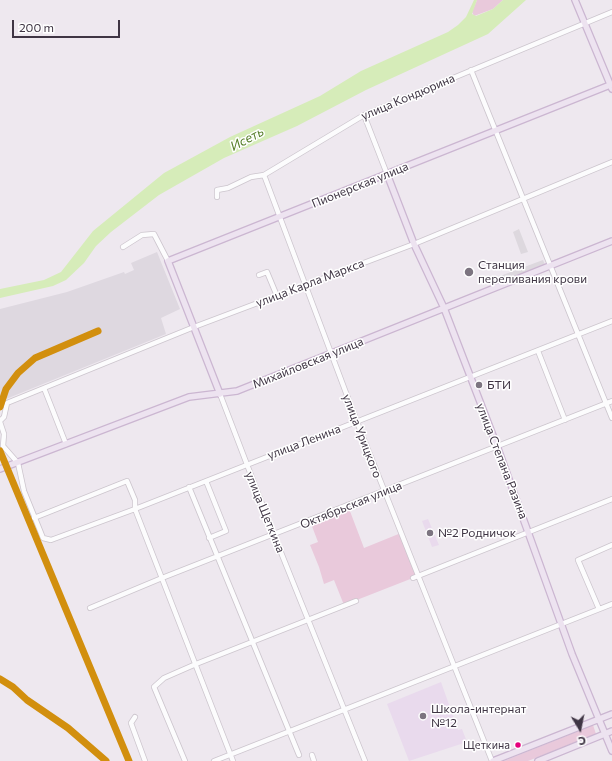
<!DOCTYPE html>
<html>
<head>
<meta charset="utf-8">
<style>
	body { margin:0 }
	#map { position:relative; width:612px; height:761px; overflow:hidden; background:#eee8ef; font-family:Commissioner,sans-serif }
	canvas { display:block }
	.north { position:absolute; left:560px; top:709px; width:40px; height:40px; -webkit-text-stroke:3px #fff; paint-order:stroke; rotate:170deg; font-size:11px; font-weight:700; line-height:16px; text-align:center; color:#3f3544 }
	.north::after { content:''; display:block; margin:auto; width:14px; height:18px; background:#3f3544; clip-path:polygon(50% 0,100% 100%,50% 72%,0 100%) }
	.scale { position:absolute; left:12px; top:20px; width:108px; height:18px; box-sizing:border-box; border:2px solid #3f3544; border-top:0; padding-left:5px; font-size:12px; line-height:14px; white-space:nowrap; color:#3f3544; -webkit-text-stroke:3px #fff; paint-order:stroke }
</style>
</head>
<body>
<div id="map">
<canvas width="612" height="761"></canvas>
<div class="north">С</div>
<div class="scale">200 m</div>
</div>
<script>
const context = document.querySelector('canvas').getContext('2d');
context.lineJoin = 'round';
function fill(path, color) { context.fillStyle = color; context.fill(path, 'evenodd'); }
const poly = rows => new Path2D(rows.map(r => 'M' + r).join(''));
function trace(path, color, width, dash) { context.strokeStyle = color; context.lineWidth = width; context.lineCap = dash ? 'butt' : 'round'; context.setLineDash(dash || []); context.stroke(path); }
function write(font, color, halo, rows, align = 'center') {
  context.font = font + ' Commissioner,sans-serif'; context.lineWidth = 3; context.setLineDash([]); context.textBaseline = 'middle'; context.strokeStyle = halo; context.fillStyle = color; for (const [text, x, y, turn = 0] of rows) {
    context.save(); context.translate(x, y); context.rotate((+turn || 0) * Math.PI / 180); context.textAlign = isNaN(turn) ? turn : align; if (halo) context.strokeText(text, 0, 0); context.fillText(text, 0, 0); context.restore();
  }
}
fill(poly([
	[157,252,180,309,161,318,166,334,6,399,0,396,0,309,67,292,124,272,125,274,134,270,131,263]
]), '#ded8e0');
fill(poly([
	[428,519,439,545,432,547,422,521],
	[441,682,458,730,462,729,467,742,409,761,387,704]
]), '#e9daed');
fill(poly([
	[477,0,503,0,493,9,474,16,472,12],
	[348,506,364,548,401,533,418,576,344,605,334,580,324,584,319,567,310,545,318,542,310,521],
	[593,725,596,734,528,761,504,761]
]), '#e9c9db');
fill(poly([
	[519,229,528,252,521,254,513,232],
	[543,260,545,265,494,284,492,279]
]), '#ddd8de');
fill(poly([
	[474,0,477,0,472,14,476,16,493,9,503,0,526,0,488,34,366,90,297,126,224,158,159,195,111,232,96,246,84,263,66,280,53,286,0,298,0,289,44,280,61,272,93,231,164,173,230,137,320,96,361,71,448,32,458,25,466,17]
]), '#d6ecb9');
const minor = poly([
	[471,70,612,418],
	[364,115,387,174],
	[264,175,357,422,492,761],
	[217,197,217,190,228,188,251,177,264,175,364,115,612,12],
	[123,247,142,235,154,234,168,261],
	[259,275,267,272,277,296],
	[538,351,565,420],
	[44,388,66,444],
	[220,394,274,535,365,761],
	[0,421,4,417,7,403,194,327,414,244,612,162],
	[0,422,4,434,3,446,18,463,24,491,41,533,43,538,51,540,135,509,612,321],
	[206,481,226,531,209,538],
	[189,487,299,755],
	[34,518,127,481,135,500,135,509,233,761],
	[413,578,612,499],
	[90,608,162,578,612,401],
	[599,609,578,560,612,545],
	[135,717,131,723,145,761],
	[312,755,314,761],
	[185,761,154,687,164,678,196,664,356,601],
	[214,761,612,604]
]);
const major = poly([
	[575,0,612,89],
	[387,174,414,244,444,308,497,446,572,654,612,751],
	[220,394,168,261,610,85],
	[0,469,189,397,237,391,612,241],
	[493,761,612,714],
	[538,761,612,731]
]);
trace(minor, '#ccc5cd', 6);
trace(major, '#cbb6d1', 8);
trace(minor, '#fcfcfd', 4.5);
trace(major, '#ede3f0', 5.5);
trace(poly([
	[0,407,6,389,18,373,35,358,98,331],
	[0,451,129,761],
	[0,679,13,687,27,700,68,728,106,761]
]), '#d28f0e', 7);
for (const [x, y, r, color] of [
	[469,272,5,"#7c7480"],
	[479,385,4,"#7c7480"],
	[430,533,4,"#7c7480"],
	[423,716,4,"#7c7480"],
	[518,745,3.5,"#e5007d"]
]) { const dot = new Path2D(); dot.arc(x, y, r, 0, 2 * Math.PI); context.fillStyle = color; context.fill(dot); trace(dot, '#fff', 1.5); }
write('11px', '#3f3544', '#fff', [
	["Щеткина",510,745]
], 'right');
write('12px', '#3f3544', '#fff', [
	["улица Кондюрина",408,97,-23],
	["Пионерская улица",360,185,-22],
	["улица Карла Маркса",310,283,-21],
	["Михайловская улица",308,363,-22],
	["улица Урицкого",362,436,69],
	["улица Ленина",304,442,-21],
	["улица Степана Разина",502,461,69],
	["Октябрьская улица",351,505,-22],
	["улица Щеткина",265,512,68]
]);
write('12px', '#3f3544', '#fff', [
	["Станция",478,265],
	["переливания крови",478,279],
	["БТИ",487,385],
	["№2 Родничок",438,533],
	["Школа-интернат",431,709],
	["№12",431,723]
], 'left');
write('italic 13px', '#557e28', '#fff', [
	["Исеть",247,139,-28]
]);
</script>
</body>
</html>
